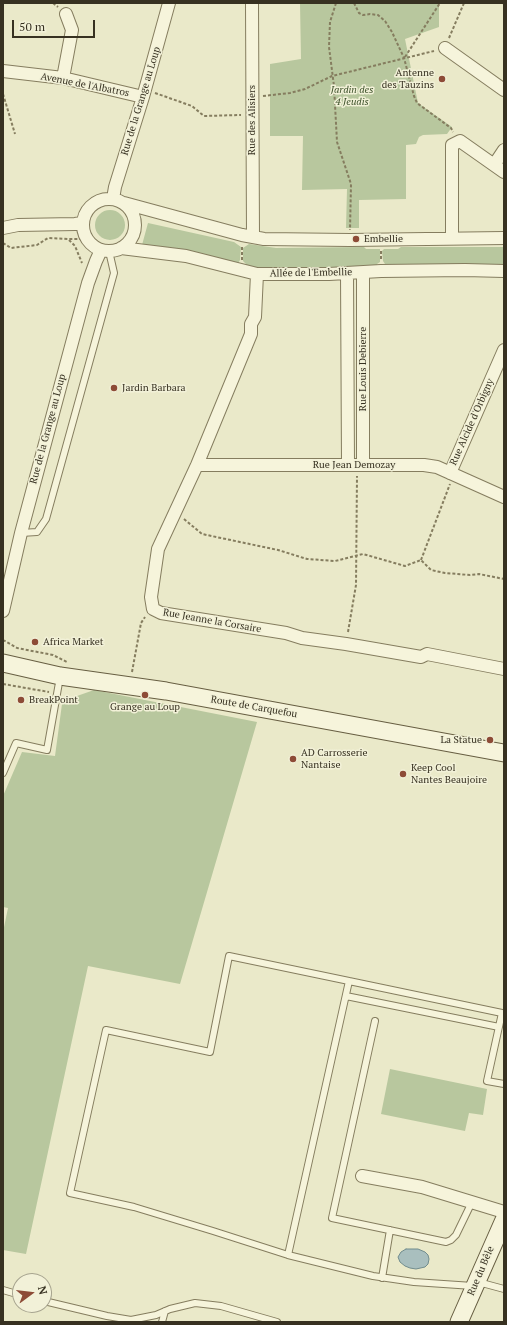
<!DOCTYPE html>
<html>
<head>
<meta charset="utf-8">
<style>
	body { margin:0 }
	#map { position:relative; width:507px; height:1325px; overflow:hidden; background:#eae9c9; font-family:"PT Serif",serif }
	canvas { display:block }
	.frame { position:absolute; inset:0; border:4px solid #373121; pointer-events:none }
	.north { position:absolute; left:12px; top:1273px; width:40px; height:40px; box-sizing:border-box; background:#f2f1d8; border:1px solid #a7a48f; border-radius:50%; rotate:75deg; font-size:11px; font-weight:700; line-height:16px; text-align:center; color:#373121 }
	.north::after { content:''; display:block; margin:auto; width:14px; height:18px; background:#8d4b36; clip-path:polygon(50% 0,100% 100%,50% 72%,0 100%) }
	.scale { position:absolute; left:12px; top:20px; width:83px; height:18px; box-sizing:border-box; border:2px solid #373121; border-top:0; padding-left:5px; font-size:12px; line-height:14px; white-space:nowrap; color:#373121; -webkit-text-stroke:3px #f2f1d8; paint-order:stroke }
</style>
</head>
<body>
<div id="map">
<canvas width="507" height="1325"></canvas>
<div class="frame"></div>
<div class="north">N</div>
<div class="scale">50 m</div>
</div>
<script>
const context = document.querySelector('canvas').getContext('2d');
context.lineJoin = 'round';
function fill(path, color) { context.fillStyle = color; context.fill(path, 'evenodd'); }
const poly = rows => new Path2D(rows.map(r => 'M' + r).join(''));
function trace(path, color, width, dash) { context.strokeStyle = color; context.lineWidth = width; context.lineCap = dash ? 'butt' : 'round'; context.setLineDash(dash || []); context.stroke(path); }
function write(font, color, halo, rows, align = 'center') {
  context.font = font + ' "PT Serif",serif'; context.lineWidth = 3; context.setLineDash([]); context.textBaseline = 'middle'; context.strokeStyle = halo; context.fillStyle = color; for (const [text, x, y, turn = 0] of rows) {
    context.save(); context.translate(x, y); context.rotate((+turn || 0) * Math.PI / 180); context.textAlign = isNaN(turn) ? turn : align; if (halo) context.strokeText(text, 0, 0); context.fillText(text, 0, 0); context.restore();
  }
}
fill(poly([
	[300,3,439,3,439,27,405,39,418,103,452,127,447,134,423,135,419,137,416,144,406,145,406,199,359,200,359,228,346,228,347,189,302,190,303,136,270,136,270,64,301,59],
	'95 225a15 15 0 1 1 30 0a15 15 0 1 1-30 0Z',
	[148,223,234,242,241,247,240,260,237,265,142,245],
	[249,244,276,248,364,247,366,249,380,249,380,262,377,264,377,268,266,269,246,267,246,264,243,261,243,248],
	[401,247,504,247,504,267,386,268,385,264,383,261,382,251,384,249,398,249],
	[94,690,257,722,180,984,88,966,26,1254,3,1250,3,932,8,908,3,907,3,796,22,752,55,756,62,704,77,696],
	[390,1069,487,1089,483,1115,469,1113,465,1131,381,1114]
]), '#b8c79e');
const water = poly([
	[406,1249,418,1249,425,1252,428,1255,429,1259,428,1264,425,1267,416,1269,410,1268,405,1266,400,1262,398,1257,401,1252,406,1249]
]);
fill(water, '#a9bfbe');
trace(water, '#718c8d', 1);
const lane = poly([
	[21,533,37,532,46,519,114,273,109,251],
	[3,773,16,743,47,750,60,677],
	[349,981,502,1013,487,1081,504,1084],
	[346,996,499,1027],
	[375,1021,332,1218,446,1242,451,1240,456,1235,472,1202],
	[288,1255,349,981,229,956,210,1052,106,1030,70,1193,134,1207,213,1231,288,1255,373,1276,414,1282,473,1286],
	[382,1278,390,1230],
	[478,1282,504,1289],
	[3,1290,20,1295],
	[44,1301,107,1316,131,1320,156,1315,170,1309,195,1303,221,1306,277,1322],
	[162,1322,165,1311]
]);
const street = poly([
	[252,3,253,237],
	[445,48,504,90],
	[3,71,63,78,143,97],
	[63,78,72,30,66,14],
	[494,165,504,150],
	[113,199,115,187,143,97,169,3],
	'83 225a26 26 0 1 1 52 0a26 26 0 1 1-52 0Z',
	[124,203,242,235,264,239,350,240,504,238],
	[3,228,18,225,75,224,82,223],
	[452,238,452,145,460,141,504,172],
	[121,248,186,256,257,274,329,274,381,271,465,270,504,271],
	[347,273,348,464],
	[363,273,363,464],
	[257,274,255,317,251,324,251,334,197,465,158,549,151,597,153,609,161,613,286,633,302,638,346,644,421,657,427,654,504,669],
	[197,465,424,465,437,467,504,497],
	[450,473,504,350],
	[3,611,21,533,88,283,96,261,101,250],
	[362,1176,422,1187,504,1212]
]);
const secondary = poly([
	[3,663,60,676,166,691,504,753],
	[459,1322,504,1220]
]);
trace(lane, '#857d5f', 8);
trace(street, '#857d5f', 14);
trace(secondary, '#675e42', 19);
trace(poly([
	[53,3,58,7],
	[336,3,330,22,329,47,334,86,337,142,351,184,350,230],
	[354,3,359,13,363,15,370,14,378,15,385,21,392,32,404,58,414,96,417,103,451,128,453,132],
	[503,3,504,4],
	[449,38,464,3],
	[405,57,440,3],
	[155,93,192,106,204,116,241,115],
	[3,94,15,134],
	[263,96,290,93,305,89,332,76,434,51],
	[69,240,75,246,82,263],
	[3,243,11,248,37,245,48,238,68,239,87,239],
	[381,251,381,260],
	[242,260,242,246],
	[184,519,202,534,278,550,307,559,335,561,363,554,405,566,421,560,431,570,445,573,470,575,479,574,504,579],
	[421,560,450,484],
	[348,632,356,585,357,476],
	[3,640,17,648,53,655,67,662],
	[132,672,141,623,145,617],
	[3,684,49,692]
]), '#857d5f', 2, [3, 2]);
trace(lane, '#f6f4db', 6);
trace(street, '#f6f4db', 12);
trace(secondary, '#f6f4db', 17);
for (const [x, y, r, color] of [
	[442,79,4,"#8d4b36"],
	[356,239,4,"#8d4b36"],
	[114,388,4,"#8d4b36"],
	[35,642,4,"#8d4b36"],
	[145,695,4,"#8d4b36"],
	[21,700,4,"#8d4b36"],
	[490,740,4,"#8d4b36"],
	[293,759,4,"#8d4b36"],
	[403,774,4,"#8d4b36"]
]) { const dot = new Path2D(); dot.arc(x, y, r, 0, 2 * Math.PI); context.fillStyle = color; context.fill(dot); trace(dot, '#f2f1d8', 1.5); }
write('10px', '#373121', '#f2f1d8', [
	["Antenne",434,73,"right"],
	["des Tauzins",434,85,"right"],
	["Embellie",364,239],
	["Jardin Barbara",122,388],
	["Africa Market",43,642],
	["BreakPoint",29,700],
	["Grange au Loup",145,707,"center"],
	["La Statue",482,740,"right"],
	["AD Carrosserie",301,753],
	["Nantaise",301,765],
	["Keep Cool",411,768],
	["Nantes Beaujoire",411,780]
], 'left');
write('10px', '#373121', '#f2f1d8', [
	["Avenue de l'Albatros",85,85,11],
	["Rue de la Grange au Loup",141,101,-73],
	["Rue des Alisiers",252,120,-90],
	["Allée de l'Embellie",311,273,-1],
	["Rue Louis Debierre",363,369,-90],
	["Rue Alcide d'Orbigny",472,422,-66],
	["Rue de la Grange au Loup",48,429,-75],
	["Rue Jean Demozay",354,465],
	["Rue Jeanne la Corsaire",212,621,10],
	["Route de Carquefou",254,707,10],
	["Rue du Bêle",481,1271,-67]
]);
write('italic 10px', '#3d512a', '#f2f1d8', [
	["Jardin des",352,90],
	["4 Jeudis",352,102]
]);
</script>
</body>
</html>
